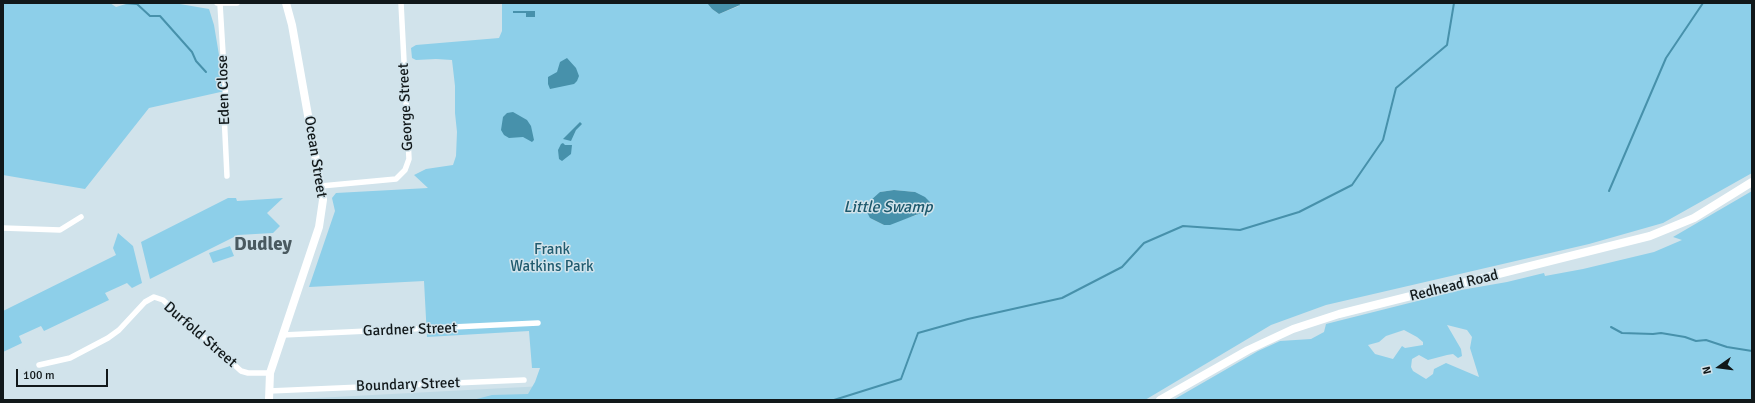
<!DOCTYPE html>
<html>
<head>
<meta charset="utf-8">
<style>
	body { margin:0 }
	#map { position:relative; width:1755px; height:403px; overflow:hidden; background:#d1e3eb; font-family:Signika,sans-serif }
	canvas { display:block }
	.frame { position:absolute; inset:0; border:4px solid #11181a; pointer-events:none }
	.north { position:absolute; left:1699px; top:347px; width:40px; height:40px; -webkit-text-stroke:3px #d1e3eb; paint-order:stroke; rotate:256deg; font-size:11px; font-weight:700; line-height:16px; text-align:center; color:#11181a }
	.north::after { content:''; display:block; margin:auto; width:14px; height:18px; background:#11181a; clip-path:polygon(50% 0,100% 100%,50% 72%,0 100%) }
	.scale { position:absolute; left:16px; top:369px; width:92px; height:18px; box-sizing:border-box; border:2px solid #11181a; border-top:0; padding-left:5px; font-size:12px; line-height:14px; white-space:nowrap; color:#11181a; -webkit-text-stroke:3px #d1e3eb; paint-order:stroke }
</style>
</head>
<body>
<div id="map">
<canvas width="1755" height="403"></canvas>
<div class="frame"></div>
<div class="north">N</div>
<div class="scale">100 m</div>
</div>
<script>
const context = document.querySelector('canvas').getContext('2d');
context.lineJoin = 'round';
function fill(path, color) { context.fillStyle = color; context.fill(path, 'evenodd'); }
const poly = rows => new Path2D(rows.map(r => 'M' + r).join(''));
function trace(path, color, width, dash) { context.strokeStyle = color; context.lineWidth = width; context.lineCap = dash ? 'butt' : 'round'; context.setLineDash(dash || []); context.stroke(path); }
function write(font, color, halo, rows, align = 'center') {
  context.font = font + ' Signika,sans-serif'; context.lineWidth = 3; context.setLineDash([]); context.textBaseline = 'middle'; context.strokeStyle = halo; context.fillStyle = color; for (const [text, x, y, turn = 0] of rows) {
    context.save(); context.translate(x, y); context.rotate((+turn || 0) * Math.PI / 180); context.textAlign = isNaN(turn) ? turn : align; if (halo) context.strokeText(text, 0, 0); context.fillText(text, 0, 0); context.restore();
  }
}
fill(poly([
	[544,386,545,400,278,400]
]), '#bfdae5');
fill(poly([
	[3,3,110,3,116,7,129,3,174,3,209,9,214,25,225,91,149,108,85,189,3,175],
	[502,3,707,3,712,9,719,14,739,6,739,3,1752,3,1752,173,1663,223,1589,244,1326,305,1271,325,1145,400,473,400,492,395,528,394,535,382,540,368,532,368,529,331,427,337,424,281,309,287,335,211,332,198,336,193,428,188,414,175,426,169,453,165,456,156,457,132,455,113,455,86,452,60,436,59,416,60,412,58,411,48,416,45,499,38,502,31],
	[894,190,915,192,917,215,884,225,870,218,880,192],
	[1752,191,1752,400,1173,400,1258,351,1280,341,1311,339,1324,332,1326,324,1461,290,1507,282,1544,273,1545,276,1583,269,1654,252,1682,240,1673,237],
	[1447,325,1467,330,1472,337,1470,348,1479,377,1446,363,1434,369,1433,374,1426,379,1413,371,1411,367,1412,359,1419,355,1428,360,1447,355,1453,354,1458,358,1462,356,1461,349],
	[1404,330,1417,337,1423,342,1423,345,1405,348,1402,346,1393,359,1375,354,1368,345,1379,342,1386,336],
	[228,198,236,198,237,201,283,198,267,213,280,226,273,233,238,235,150,279,141,242],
	[118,233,133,246,142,283,132,288,127,283,105,293,109,300,44,331,41,326,19,336,22,343,3,352,3,311,116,255,113,248],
	[230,246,234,256,213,263,209,253]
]), '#8dcfe9');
fill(poly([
	[707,3,739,3,740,5,719,14,712,9],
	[513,11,535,11,535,17,526,17,526,13,513,13],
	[567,58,576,68,579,76,577,81,574,84,550,89,548,84,548,77,557,72,560,62],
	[513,112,527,120,531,126,534,140,532,142,523,137,509,138,504,135,501,130,503,117,507,113],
	[580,122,582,124,576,130,571,141,563,139],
	[563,143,565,145,572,145,571,154,562,161,559,159,558,150,561,144],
	[894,190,915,192,925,197,932,204,926,211,890,225,884,225,870,218,866,210,870,201,880,192]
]), '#4791ab');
trace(poly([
	[124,3,137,4,150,16,160,16,192,52,196,61,206,72],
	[1609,191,1666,58,1703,3],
	[1611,327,1622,333,1653,334,1661,333,1685,337,1696,341,1706,340,1727,347,1752,351],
	[834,400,901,379,918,333,968,319,1062,298,1122,267,1144,243,1183,226,1240,230,1299,212,1352,185,1383,140,1396,88,1447,45,1454,3]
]), '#4791ab', 2);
trace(poly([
	[217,3,237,3],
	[220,4,226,103,224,113,227,176],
	[321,186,396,179,405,170,409,159,401,3],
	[3,228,60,230,81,217],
	[283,335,538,323],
	[39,365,70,358,108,338,119,330,145,302,154,297,163,300,241,371,248,373,270,373],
	[269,391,524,380]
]), '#fff', 5.5);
trace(poly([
	[269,400,270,373,319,227,323,200,292,25,286,3],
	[1160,400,1248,350,1293,329,1339,314,1650,236,1694,218,1752,182]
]), '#fff', 8);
write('15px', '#11181a', '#d1e3eb', [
	["Eden Close",224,90,-92],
	["George Street",406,107,-93],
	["Ocean Street",315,157,81],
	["Redhead Road",1454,286,-14],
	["Gardner Street",410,330,-2],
	["Durfold Street",200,335,41],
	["Boundary Street",408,385,-2]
]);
write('15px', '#205b6f', '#d1e3eb', [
	["Frank",552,250],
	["Watkins Park",552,267]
]);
write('italic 16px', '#1c586c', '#d1e3eb', [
	["Little Swamp",888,208]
]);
write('bold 19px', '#4a5a60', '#d1e3eb', [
	["Dudley",263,245]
]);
</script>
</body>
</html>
